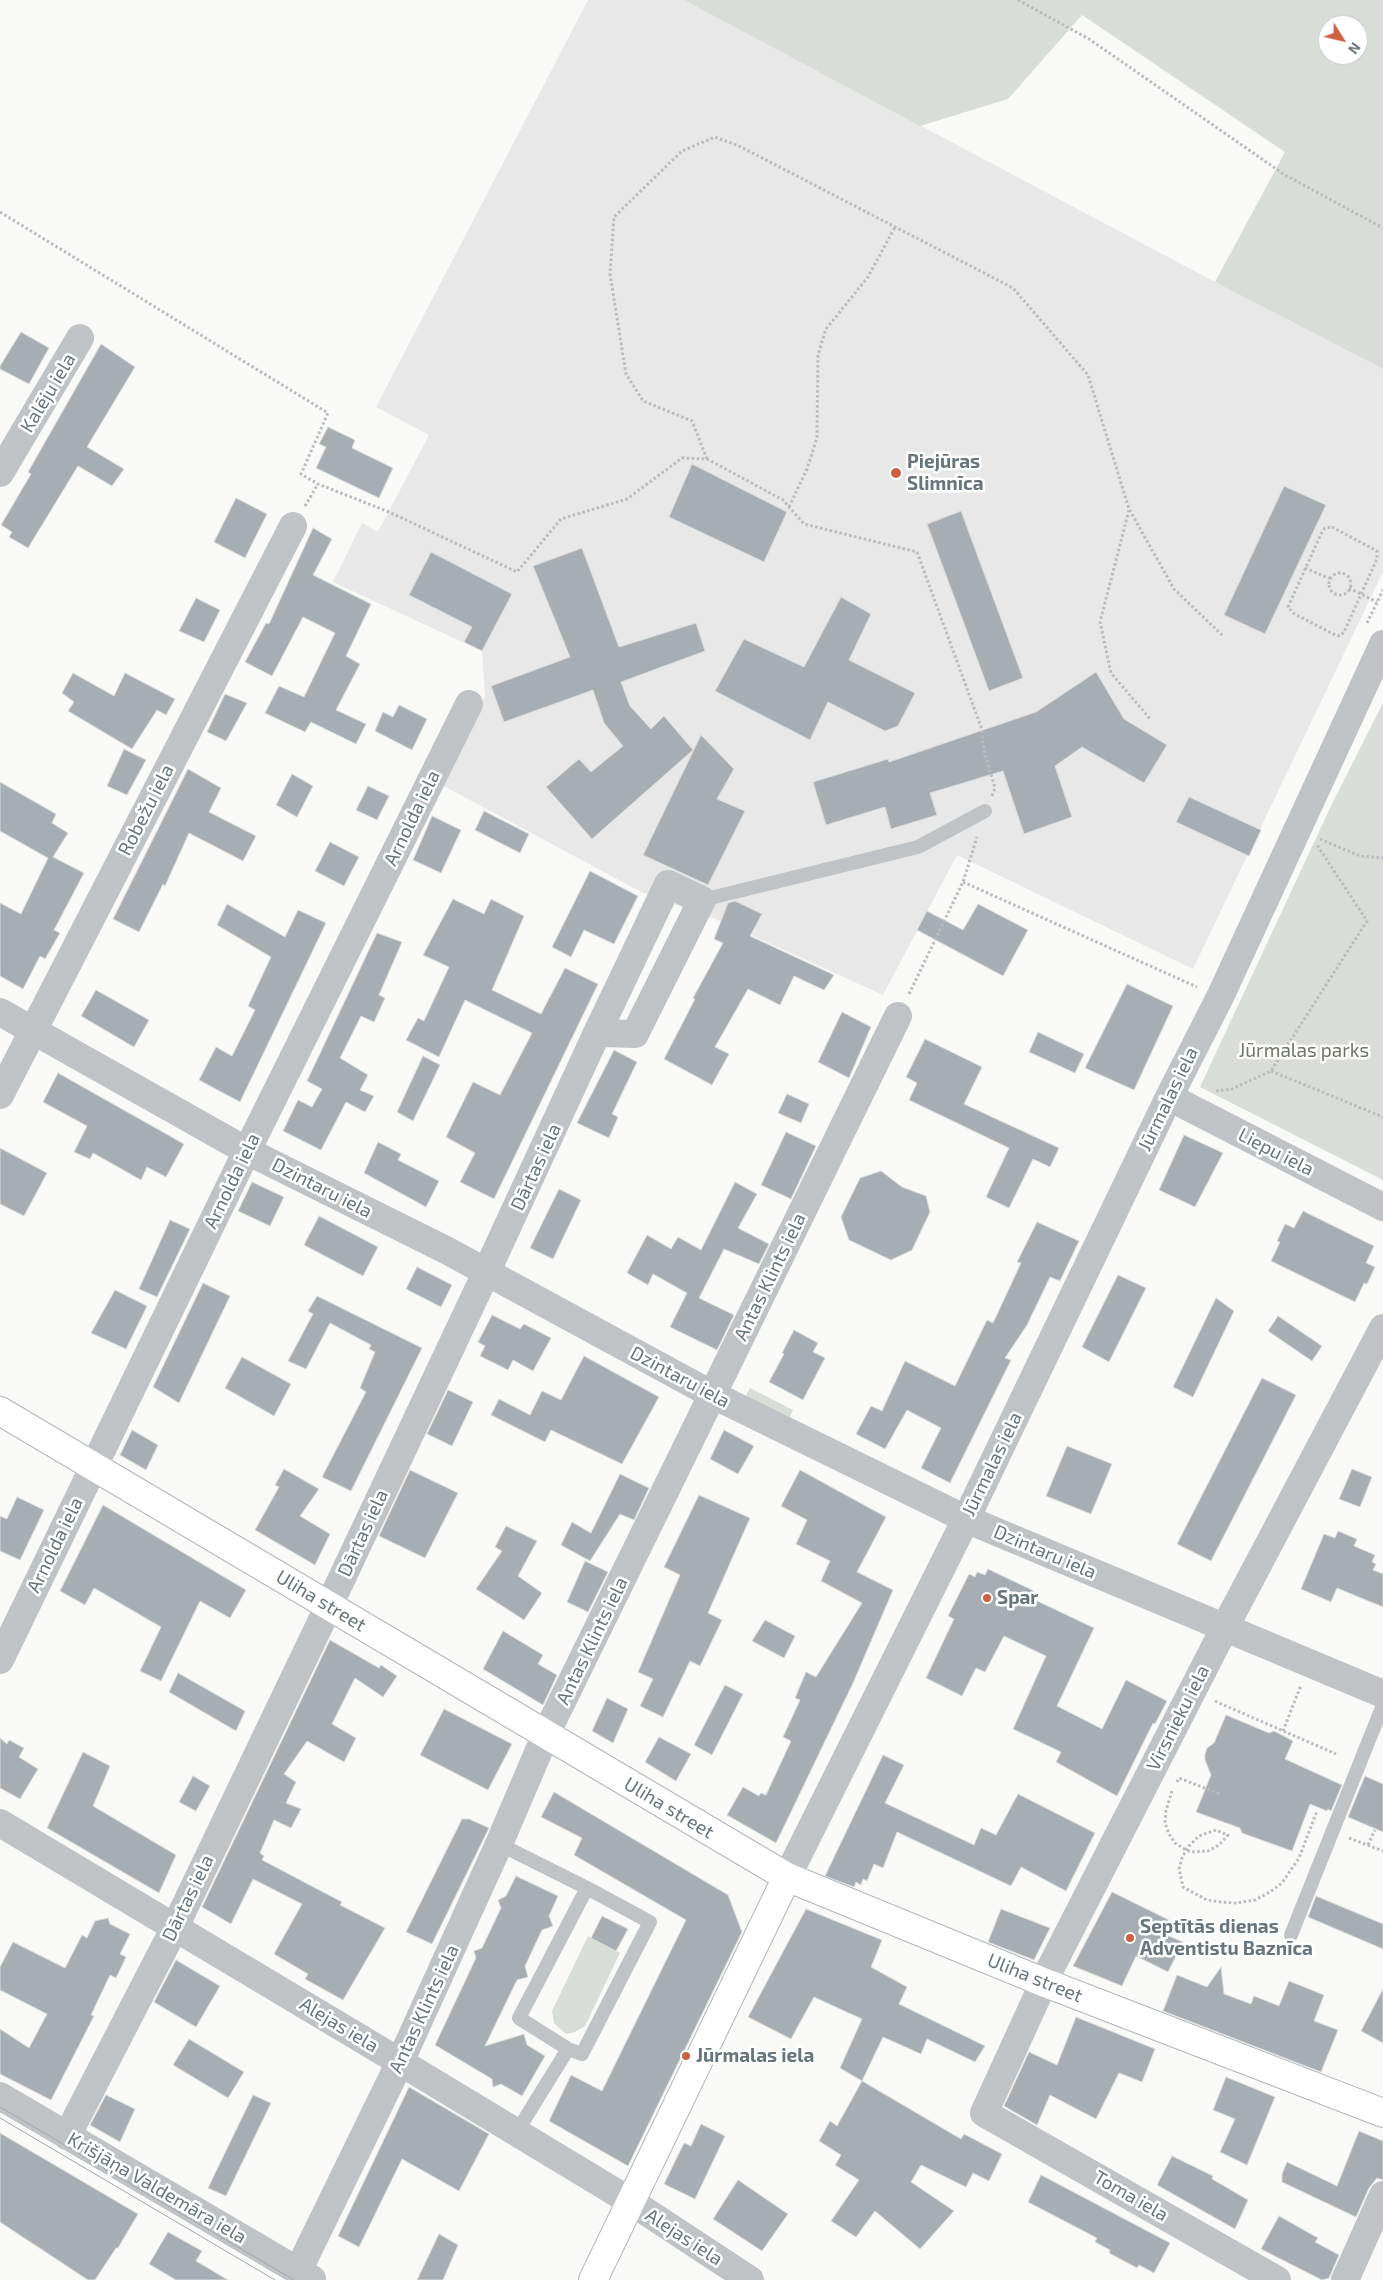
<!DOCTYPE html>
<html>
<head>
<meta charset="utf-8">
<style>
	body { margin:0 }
	#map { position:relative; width:1383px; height:2280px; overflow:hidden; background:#f9f9f7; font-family:"Exo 2",sans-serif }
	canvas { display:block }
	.north { position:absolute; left:1318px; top:15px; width:50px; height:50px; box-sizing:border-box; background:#fff; border:1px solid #c2c8cb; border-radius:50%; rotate:126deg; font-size:14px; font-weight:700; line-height:20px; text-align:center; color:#67757e }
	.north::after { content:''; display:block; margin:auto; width:18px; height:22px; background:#ce6142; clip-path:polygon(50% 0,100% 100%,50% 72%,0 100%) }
</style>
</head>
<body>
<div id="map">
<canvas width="1383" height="2280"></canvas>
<div class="north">N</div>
</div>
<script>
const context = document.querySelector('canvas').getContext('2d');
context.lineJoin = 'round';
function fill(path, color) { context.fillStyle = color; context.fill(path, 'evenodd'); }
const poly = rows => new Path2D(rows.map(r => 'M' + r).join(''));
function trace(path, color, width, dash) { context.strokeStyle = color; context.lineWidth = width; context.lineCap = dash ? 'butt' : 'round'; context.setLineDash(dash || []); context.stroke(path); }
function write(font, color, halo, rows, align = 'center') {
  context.font = font + ' "Exo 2",sans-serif'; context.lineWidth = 5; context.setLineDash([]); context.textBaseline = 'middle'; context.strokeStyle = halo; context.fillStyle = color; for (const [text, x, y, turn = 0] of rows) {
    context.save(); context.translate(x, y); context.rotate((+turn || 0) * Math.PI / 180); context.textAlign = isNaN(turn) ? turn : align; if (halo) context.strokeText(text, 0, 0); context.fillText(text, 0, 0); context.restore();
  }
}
fill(poly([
	[588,0,684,0,1215,282,1383,369,1383,572,1193,969,957,855,883,995,718,920,641,892,442,785,485,696,482,651,333,582,362,523,378,532,429,435,376,407]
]), '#e7e8e7');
fill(poly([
	[684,0,1383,0,1383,369,1215,282,1285,152,1082,15,1008,99,920,126],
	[1328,25,1358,25,1358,55,1328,55],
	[1383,703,1383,1180,1200,1087,1331,806],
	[750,1388,793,1410,789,1419,745,1397],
	[588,1936,620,1953,585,2026,575,2032,566,2034,554,2023,552,2011]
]), '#d9ddd7');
const building = poly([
	[21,332,49,348,29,384,0,369,0,366,21,332],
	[101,344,135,367,87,447,124,469,112,486,78,466,28,548,9,537,12,532,1,525,31,474,28,472,101,344],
	[328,427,355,440,352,448,393,468,379,498,316,468,326,447,319,444,328,427],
	[692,464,787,512,764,562,669,517,692,464],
	[1284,486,1326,505,1265,634,1224,615,1284,486],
	[236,498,267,514,245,558,214,542,236,498],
	[961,511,1023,678,989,691,927,524,961,511],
	[313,528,332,539,313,575,371,604,346,656,360,664,336,710,366,724,356,744,311,722,305,732,265,713,279,686,304,697,335,633,303,617,272,676,245,662,266,623,269,624,313,528],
	[582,548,619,647,696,623,705,651,621,682,630,706,651,729,664,716,693,750,592,839,546,787,579,759,591,772,623,746,604,723,593,690,504,722,491,686,570,657,533,566,582,548],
	[431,552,512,594,482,651,464,642,472,627,409,595,431,552],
	[841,597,871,614,849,660,915,693,898,726,885,731,828,702,810,740,715,691,744,639,804,667,841,597],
	[196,598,220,610,204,642,179,631,196,598],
	[1096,672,1124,719,1167,745,1144,783,1082,747,1055,766,1072,817,1024,834,1003,771,930,793,937,815,891,829,885,807,826,825,813,782,888,759,889,762,1036,712,1096,672],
	[73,673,114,696,125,673,175,699,166,715,157,710,132,749,68,711,74,702,62,693,73,673],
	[225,694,247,703,226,741,207,732,225,694],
	[399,705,427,719,412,750,375,731,383,712,393,717,399,705],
	[701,735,734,769,717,799,745,811,708,885,643,855,701,735],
	[124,749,146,760,127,795,107,786,124,749],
	[188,769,221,788,209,812,256,836,243,861,189,833,165,886,163,884,139,932,113,919,188,769],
	[292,774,313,786,297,817,276,805,292,774],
	[0,782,56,814,52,823,68,833,53,857,84,873,54,930,60,933,45,959,40,956,23,989,0,976,0,903,21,914,48,858,0,831,0,782],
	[368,786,389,796,377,820,356,810,368,786],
	[1189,797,1261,830,1249,856,1176,822,1189,797],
	[484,811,529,834,520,853,475,830,484,811],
	[432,816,461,830,441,873,413,860,432,816],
	[330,842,359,857,344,886,315,871,330,842],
	[590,871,638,896,614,944,584,930,571,957,552,947,590,871],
	[453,899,484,914,491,899,524,916,492,990,541,1014,565,968,598,984,494,1199,460,1182,475,1153,446,1137,473,1082,500,1095,532,1033,465,1000,439,1057,406,1040,418,1018,424,1021,449,967,423,955,453,899],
	[735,901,762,914,750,936,834,975,824,990,794,976,780,1005,748,989,715,1047,729,1054,712,1085,664,1059,695,999,693,998,723,943,714,939,728,903,735,901],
	[227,904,285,937,298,910,326,923,240,1102,199,1080,216,1047,232,1056,255,1010,248,1006,271,957,217,925,227,904],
	[978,904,1028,930,1003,976,917,930,927,911,963,930,978,904],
	[377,933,402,942,379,995,385,998,374,1022,361,1016,340,1058,368,1075,360,1090,374,1096,365,1112,346,1102,321,1150,283,1131,298,1100,312,1107,322,1089,307,1081,377,933],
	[1127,984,1173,1006,1134,1090,1085,1068,1127,984],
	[96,990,149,1020,134,1047,81,1016,96,990],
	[842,1012,871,1027,849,1078,818,1062,842,1012],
	[1038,1032,1084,1054,1075,1073,1029,1052,1038,1032],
	[925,1039,982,1067,964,1104,1059,1148,1050,1167,1033,1159,1009,1208,986,1197,1009,1148,909,1100,917,1083,906,1077,925,1039],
	[614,1050,637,1062,612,1114,618,1117,609,1138,577,1123,614,1050],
	[423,1056,440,1065,413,1121,397,1112,423,1056],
	[58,1073,184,1144,166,1177,147,1167,141,1180,93,1153,90,1159,74,1152,87,1126,43,1102,58,1073],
	[787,1094,809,1104,801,1123,778,1113,787,1094],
	[786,1132,816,1146,791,1199,761,1185,786,1132],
	[1184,1135,1223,1153,1195,1207,1159,1190,1184,1135],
	[378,1142,401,1154,398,1160,439,1181,426,1207,364,1173,378,1142],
	[0,1148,47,1173,24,1216,0,1204,0,1148],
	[881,1171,902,1187,926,1196,930,1212,912,1250,891,1260,849,1240,841,1217,860,1178,881,1171],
	[252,1182,284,1197,270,1226,238,1211,252,1182],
	[735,1182,757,1194,738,1228,769,1244,759,1264,724,1249,699,1298,734,1315,717,1350,670,1327,687,1293,653,1274,648,1285,627,1273,647,1235,671,1249,678,1237,701,1250,735,1182],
	[559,1189,581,1200,553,1259,530,1248,559,1189],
	[1303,1211,1374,1246,1366,1263,1375,1267,1367,1284,1364,1283,1355,1302,1271,1261,1280,1242,1277,1241,1285,1224,1294,1228,1303,1211],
	[319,1216,378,1247,363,1276,304,1245,319,1216],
	[170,1220,190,1229,157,1297,139,1289,170,1220],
	[1037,1222,1079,1241,1060,1281,1050,1277,1027,1325,1005,1358,1011,1360,950,1483,921,1468,941,1428,907,1410,885,1449,856,1434,871,1406,882,1411,905,1361,955,1386,987,1320,993,1323,1021,1263,1017,1262,1037,1222],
	[417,1267,452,1285,441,1307,406,1289,417,1267],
	[1118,1275,1146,1288,1109,1362,1082,1347,1118,1275],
	[203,1283,230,1296,179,1403,153,1387,203,1283],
	[115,1290,147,1306,126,1349,91,1333,115,1290],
	[317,1296,422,1348,351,1491,322,1477,366,1392,360,1388,375,1352,369,1349,371,1345,330,1323,306,1369,288,1361,313,1314,308,1311,317,1296],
	[1216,1298,1234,1311,1193,1397,1173,1387,1216,1298],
	[492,1315,520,1329,524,1324,551,1338,533,1371,513,1360,508,1370,480,1356,485,1346,478,1342,492,1315],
	[1278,1316,1322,1346,1312,1361,1268,1331,1278,1316],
	[794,1330,818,1343,813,1352,825,1358,803,1400,769,1382,784,1354,782,1353,794,1330],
	[584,1356,659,1397,622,1464,551,1430,545,1442,491,1415,499,1399,530,1415,542,1391,561,1400,584,1356],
	[242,1357,291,1384,274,1416,225,1388,242,1357],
	[1262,1378,1296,1395,1211,1561,1177,1544,1262,1378],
	[448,1390,473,1402,452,1446,427,1434,448,1390],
	[132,1430,158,1445,146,1470,120,1455,132,1430],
	[724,1430,754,1446,738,1474,710,1459,724,1430],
	[1067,1446,1112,1464,1091,1514,1046,1496,1067,1446],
	[284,1469,319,1489,300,1516,330,1534,315,1565,255,1530,279,1487,275,1485,284,1469],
	[1352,1469,1372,1477,1360,1507,1339,1499,1352,1469],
	[410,1470,458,1493,425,1558,379,1536,410,1470],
	[800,1470,886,1517,857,1572,893,1590,853,1683,776,1843,727,1815,743,1787,759,1796,761,1793,766,1795,791,1741,783,1737,800,1700,795,1698,806,1672,816,1677,862,1603,821,1581,830,1561,796,1544,807,1520,781,1506,800,1470],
	[620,1474,649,1488,634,1520,620,1514,590,1561,561,1545,572,1522,591,1533,620,1474],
	[699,1495,750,1518,708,1613,722,1620,700,1666,690,1661,663,1717,640,1706,653,1679,638,1672,680,1575,664,1567,699,1495],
	[17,1497,44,1510,20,1560,0,1551,0,1516,7,1519,17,1497],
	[103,1505,246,1590,230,1618,200,1601,161,1681,140,1671,161,1627,94,1588,85,1605,60,1591,103,1505],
	[506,1526,537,1541,518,1576,542,1593,524,1620,476,1589,502,1551,495,1547,506,1526],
	[1338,1531,1357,1539,1354,1546,1375,1555,1372,1562,1376,1564,1373,1570,1383,1574,1383,1607,1337,1588,1331,1602,1301,1589,1324,1534,1335,1538,1338,1531],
	[585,1561,608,1572,588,1612,567,1602,585,1561],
	[988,1569,1034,1591,1031,1598,1094,1628,1057,1706,1102,1729,1126,1680,1167,1701,1155,1724,1153,1723,1117,1796,1056,1762,1061,1752,1013,1729,1046,1656,1004,1636,985,1672,976,1668,962,1696,926,1678,954,1619,948,1616,969,1574,975,1577,977,1572,985,1575,988,1569],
	[765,1620,795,1636,784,1658,752,1641,765,1620],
	[503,1631,543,1655,538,1664,557,1675,543,1705,483,1669,503,1631],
	[330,1640,379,1668,381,1665,397,1676,383,1697,355,1678,332,1724,356,1738,344,1762,307,1741,284,1774,296,1782,286,1803,301,1809,291,1828,274,1820,260,1853,264,1856,262,1860,342,1902,340,1905,385,1928,343,2000,305,1979,308,1974,274,1954,302,1904,253,1879,231,1924,202,1907,330,1640],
	[178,1673,245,1711,236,1731,169,1692,178,1673],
	[725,1685,743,1694,712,1755,694,1745,725,1685],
	[607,1698,628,1709,613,1743,592,1731,607,1698],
	[444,1709,512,1744,488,1790,420,1755,444,1709],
	[1226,1715,1269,1733,1274,1731,1293,1741,1285,1759,1342,1785,1331,1811,1328,1809,1327,1811,1310,1804,1292,1851,1242,1833,1240,1828,1196,1812,1211,1775,1205,1760,1205,1754,1207,1748,1214,1743,1226,1715],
	[659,1737,691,1754,676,1781,645,1762,659,1737],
	[0,1738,7,1744,9,1740,24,1748,19,1757,38,1769,20,1799,0,1788,0,1738],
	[83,1752,110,1766,93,1806,176,1855,159,1893,47,1828,83,1752],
	[883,1755,904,1765,885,1803,974,1845,981,1828,996,1835,1018,1794,1095,1833,1066,1891,1021,1867,1011,1886,897,1832,883,1868,874,1864,867,1881,863,1879,861,1885,856,1882,854,1887,825,1876,883,1755],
	[193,1776,210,1786,196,1811,179,1802,193,1776],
	[1365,1776,1383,1784,1383,1832,1348,1817,1365,1776],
	[554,1792,728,1895,742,1932,628,2166,549,2121,571,2075,602,2091,686,1920,574,1855,582,1838,541,1817,554,1792],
	[462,1819,469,1819,489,1828,432,1944,406,1932,462,1819],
	[516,1876,558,1896,549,1916,553,1926,542,1930,525,1966,528,1977,517,1980,485,2046,524,2034,527,2045,545,2056,522,2096,501,2084,493,2087,492,2079,435,2045,476,1958,474,1951,482,1948,501,1908,498,1900,506,1896,516,1876],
	[1112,1892,1169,1920,1162,1933,1183,1942,1168,1972,1136,1956,1122,1986,1073,1966,1112,1892],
	[1316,1896,1383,1924,1383,1949,1308,1917,1316,1896],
	[806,1909,882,1940,871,1967,907,1987,899,2004,985,2046,975,2062,927,2039,921,2054,883,2037,862,2081,840,2068,862,2019,814,1997,791,2039,748,2017,806,1909],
	[1001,1909,1050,1928,1034,1960,988,1942,1001,1909],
	[602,1916,628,1929,616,1951,591,1938,602,1916],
	[108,1918,110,1924,130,1934,120,1954,126,1957,116,1978,110,1975,91,2015,94,2016,51,2100,0,2074,0,2029,29,2048,47,2014,0,1990,0,1967,13,1942,65,1968,82,1935,87,1938,95,1921,108,1918],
	[176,1960,220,1986,196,2027,154,2002,176,1960],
	[1221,1967,1224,1994,1251,2004,1254,1996,1279,2006,1289,1981,1324,1995,1314,2021,1338,2030,1321,2072,1163,2011,1177,1975,1207,1987,1221,1967],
	[1383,1989,1383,2043,1361,2031,1383,1989],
	[1076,2017,1155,2049,1142,2082,1119,2073,1096,2119,1050,2095,1037,2125,1004,2106,1029,2052,1057,2065,1076,2017],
	[189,2039,244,2072,228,2098,173,2065,189,2039],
	[1226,2077,1275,2097,1247,2165,1220,2152,1235,2119,1213,2110,1226,2077],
	[862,2081,961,2139,964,2134,1002,2154,989,2181,973,2173,966,2187,921,2165,911,2182,954,2211,920,2249,875,2211,856,2237,831,2221,859,2180,835,2165,841,2155,819,2141,830,2121,837,2126,862,2081],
	[409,2087,489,2134,459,2191,402,2159,359,2247,338,2236,409,2087],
	[106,2095,135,2109,120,2142,90,2125,106,2095],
	[253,2095,271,2103,226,2196,208,2188,253,2095],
	[701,2124,725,2136,695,2199,664,2184,684,2143,691,2146,701,2124],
	[1359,2131,1383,2141,1383,2180,1377,2178,1369,2188,1356,2217,1282,2182,1282,2174,1287,2162,1337,2186,1359,2131],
	[0,2133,138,2214,118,2248,116,2248,95,2280,88,2280,0,2222,0,2133],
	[1172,2156,1213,2176,1212,2179,1248,2200,1235,2229,1157,2185,1172,2156],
	[1041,2175,1170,2243,1154,2273,1139,2265,1137,2268,1109,2253,1110,2250,1095,2242,1097,2238,1028,2202,1041,2175],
	[738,2180,788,2214,762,2251,713,2219,738,2180],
	[1279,2216,1318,2238,1315,2242,1339,2255,1329,2278,1322,2280,1261,2249,1279,2216],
	[168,2232,202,2251,196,2261,228,2280,176,2280,149,2264,168,2232],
	[439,2234,458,2245,443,2280,417,2280,439,2234]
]);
fill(building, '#a7aeb3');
trace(building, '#dbdbd9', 1);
const secondary = poly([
	[0,1411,787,1877,1043,1982,1383,2113],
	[593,2280,787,1877]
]);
trace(secondary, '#b1b7bb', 30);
trace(poly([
	[1018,0,1089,39,1285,175,1383,228],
	[0,212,328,413,301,474,318,484,389,512,517,572,561,519,627,499,682,458,707,459,783,500,804,524,917,552,981,727,984,751,995,788,992,796],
	[707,459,692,421,643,401,626,374,610,274,614,217,682,151,715,137,739,146,1013,288,1088,375,1129,509,1174,589,1222,635],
	[305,506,318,484],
	[789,507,807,469,817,438,818,355,826,329,868,277,895,227],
	[1129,510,1100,622,1111,673,1151,720],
	[1332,527,1377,551,1377,559,1344,632,1340,636,1335,635,1293,613,1288,607,1321,534,1325,528,1332,527],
	[1305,568,1331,579],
	'1329 584a11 11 0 1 1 22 0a11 11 0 1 1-22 0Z',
	[1349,588,1377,602],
	[1367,623,1383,590],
	[1320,839,1360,856,1383,858],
	[963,882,1197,987],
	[909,994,963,882,977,837],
	[1271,1071,1383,1117],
	[1216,1091,1232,1089,1271,1071,1367,921,1317,845],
	[1215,1701,1336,1754],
	[1283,1731,1301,1685],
	[1177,1782,1179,1778,1220,1794],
	[1172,1791,1166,1810,1165,1823,1169,1834,1175,1843,1186,1850,1192,1852,1208,1851,1219,1845,1228,1835,1216,1830,1199,1836,1189,1846,1186,1850,1182,1858,1179,1869,1183,1887,1207,1900,1221,1902,1236,1903,1255,1900,1270,1892,1282,1883,1299,1858,1317,1811],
	[1349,1838,1383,1851],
	[1368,1845,1375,1830]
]), '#b9bcbe', 3, [2.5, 2.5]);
trace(poly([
	[702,900,918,847,985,811],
	[499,1844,587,1888,650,1922,582,2054,568,2049,519,2018,587,1888],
	[1291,1935,1383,1705],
	[516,2133,568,2049]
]), '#bfc3c6', 14);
trace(poly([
	[0,473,80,338],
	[0,1012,247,1151,446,1250,713,1395,966,1519,1383,1694],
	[0,1095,293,526],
	[1169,1097,1383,1207],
	[0,1660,240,1165,469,704],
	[0,1823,400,2062,630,2201,750,2280],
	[787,1877,966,1519,1169,1097,1220,997,1383,644],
	[0,2096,312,2279],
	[67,2136,175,1927,334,1595,486,1273,597,1033,668,884,702,900,635,1034,597,1033],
	[298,2271,400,2062,499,1844,546,1734,898,1016],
	[1277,2280,984,2113,1048,1973,1224,1629,1383,1328],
	[1345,2280,1383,2195]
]), '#bfc3c6', 28);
trace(secondary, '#fff', 28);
trace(poly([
	[0,2107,294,2280],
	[0,2118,275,2280]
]), '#a1a7ac', 1);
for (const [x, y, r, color] of [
	[896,473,6,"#ce6142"],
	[987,1598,5,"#ce6142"],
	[1130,1938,5,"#ce6142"],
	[686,2056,5,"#ce6142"]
]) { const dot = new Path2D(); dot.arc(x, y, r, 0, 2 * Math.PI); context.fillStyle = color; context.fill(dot); trace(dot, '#fff', 2); }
write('19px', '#67757e', '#fff', [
	["Kalēju iela",48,393,-59],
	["Robežu iela",146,810,-63],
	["Arnolda iela",412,818,-64],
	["Jūrmalas iela",1168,1099,-64],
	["Liepu iela",1276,1152,27],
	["Dārtas iela",536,1167,-65],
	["Arnolda iela",232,1181,-64],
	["Dzintaru iela",322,1188,27],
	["Antas Klints iela",770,1277,-64],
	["Dzintaru iela",680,1377,28],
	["Jūrmalas iela",992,1464,-64],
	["Dārtas iela",363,1533,-65],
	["Arnolda iela",55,1545,-64],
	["Dzintaru iela",1045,1552,23],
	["Uliha street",321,1601,31],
	["Antas Klints iela",592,1641,-64],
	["Virsnieku iela",1178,1718,-63],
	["Uliha street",669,1808,31],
	["Dārtas iela",188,1898,-64],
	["Uliha street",1035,1978,22],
	["Antas Klints iela",424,2009,-65],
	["Alejas iela",339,2025,31],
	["Krišjāņa Valdemāra iela",157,2188,30],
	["Toma iela",1131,2196,30],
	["Alejas iela",684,2237,33]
]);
write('bold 19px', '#67757e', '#fff', [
	["Piejūras",907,462],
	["Slimnīca",907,484],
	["Spar",997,1598],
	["Septītās dienas",1140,1927],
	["Adventistu Baznīca",1140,1949],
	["Jūrmalas iela",696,2056]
], 'left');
write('19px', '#697766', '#fff', [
	["Jūrmalas parks",1304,1051]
]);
</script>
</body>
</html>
